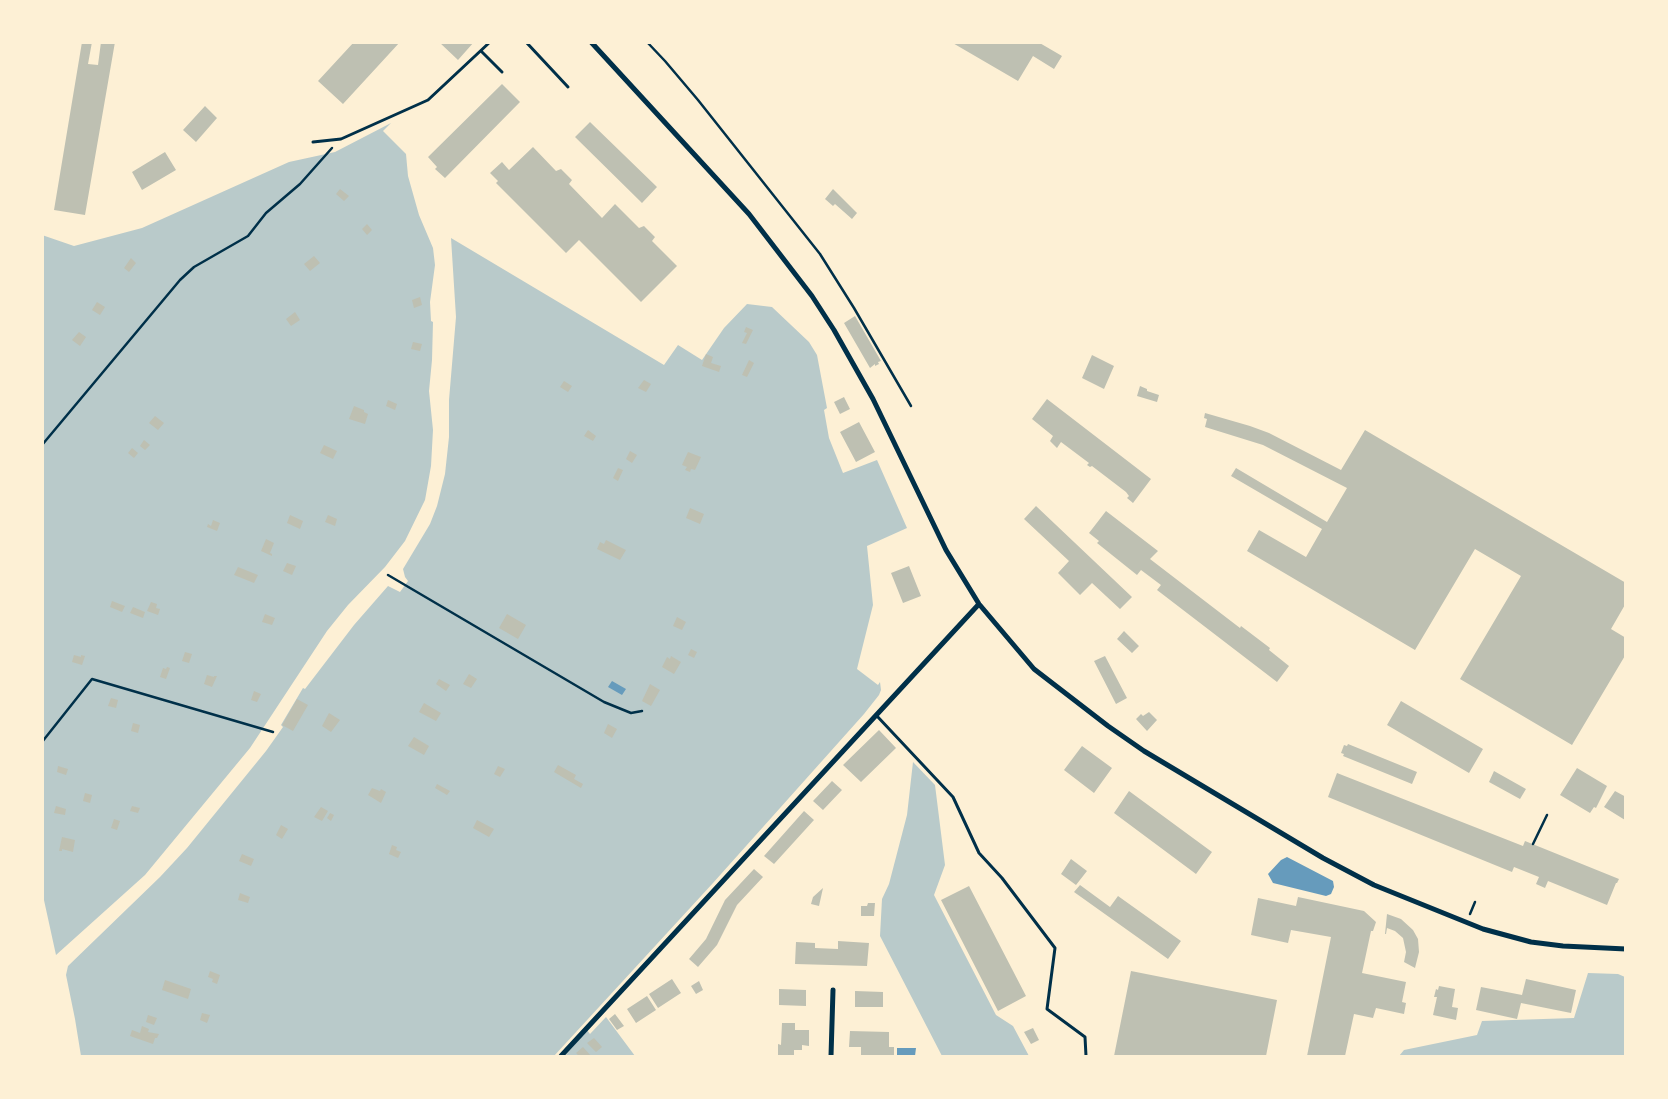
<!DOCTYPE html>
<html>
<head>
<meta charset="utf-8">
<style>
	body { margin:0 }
	#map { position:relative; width:1668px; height:1099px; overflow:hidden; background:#fdf0d5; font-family:Roboto,sans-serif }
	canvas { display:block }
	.frame { position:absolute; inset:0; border:44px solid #fdf0d5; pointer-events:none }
</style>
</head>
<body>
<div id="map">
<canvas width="1668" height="1099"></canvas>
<div class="frame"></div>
</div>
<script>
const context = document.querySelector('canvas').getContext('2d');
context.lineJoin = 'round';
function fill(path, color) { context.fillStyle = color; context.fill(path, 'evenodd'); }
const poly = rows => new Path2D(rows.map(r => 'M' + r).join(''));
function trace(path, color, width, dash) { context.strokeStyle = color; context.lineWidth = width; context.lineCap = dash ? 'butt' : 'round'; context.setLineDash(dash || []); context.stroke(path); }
fill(poly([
	[391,123,383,131,406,154,408,176,419,215,433,248,435,265,430,302,431,321,433,322,432,360,429,391,433,430,431,466,425,500,405,541,385,567,348,605,327,631,250,748,145,875,56,955,42,891,42,235,74,246,142,228,289,162,335,152],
	[451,238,664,365,678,345,702,360,724,328,747,304,772,307,809,342,817,355,827,408,824,410,829,438,843,473,877,460,907,528,867,546,873,605,857,669,878,685,880,682,881,690,879,695,864,714,713,883,554,1056,81,1056,75,1019,66,975,68,966,160,877,187,848,266,751,283,727,281,725,303,688,305,689,354,625,388,586,400,592,408,581,405,577,403,569,430,524,437,506,445,474,449,437,449,400,456,317],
	[913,762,935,785,945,865,934,895,996,1015,1013,1026,1029,1056,942,1056,880,936,882,899,889,884,907,815],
	[1588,973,1618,974,1625,977,1625,1056,1399,1056,1404,1050,1477,1035,1482,1021,1574,1018],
	[606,1017,635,1056,565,1056,587,1030,590,1034]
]), '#b9caca');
fill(poly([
	[612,681,626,689,622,695,608,687],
	[1287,857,1333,881,1334,887,1331,894,1326,896,1273,883,1268,874,1281,860],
	[897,1048,916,1048,915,1056,897,1056]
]), '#669bbc');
fill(poly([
	[82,42,92,42,88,64,98,65,101,42,115,42,85,215,54,210],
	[354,42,400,42,343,104,318,81],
	[439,42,474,42,458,60],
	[951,42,1038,42,1062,56,1054,69,1033,56,1018,81],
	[502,84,520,102,445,178,435,169,437,167,428,157],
	[205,106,217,118,196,142,183,130],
	[590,122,657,187,642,203,575,137],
	[533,147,556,171,561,169,572,180,569,184,602,218,615,204,639,228,644,226,655,237,652,241,677,266,641,302,579,240,566,253,496,183,498,181,490,173,502,162,509,170],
	[165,152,176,170,142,190,132,172],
	[340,189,349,196,344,201,336,194],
	[833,189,857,213,852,219,835,204,833,206,825,199],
	[367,224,372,230,367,235,362,229],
	[314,256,320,263,310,271,304,264],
	[131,258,136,263,129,272,124,268],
	[420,297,422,305,414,308,412,300],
	[97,302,105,307,100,315,92,310],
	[295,312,300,320,291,326,286,319],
	[855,316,881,361,878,362,879,364,875,366,875,364,870,368,844,323],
	[746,327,753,330,746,344,742,343,747,333,744,332],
	[79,332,86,337,80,346,72,340],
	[413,342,422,344,420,351,411,349],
	[706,354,713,357,711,363,721,366,719,372,702,366],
	[1092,355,1114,366,1104,389,1082,378],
	[749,360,754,363,747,377,742,375],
	[644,380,651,384,646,392,638,388],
	[564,381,572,386,568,392,560,387],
	[1140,386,1147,389,1147,391,1159,395,1157,402,1137,396],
	[844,397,850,409,840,414,834,402],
	[1047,399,1151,479,1133,503,1127,498,1129,496,1126,492,1092,466,1090,467,1087,465,1089,463,1061,442,1057,448,1050,441,1053,436,1032,419],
	[388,400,397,404,395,410,386,406],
	[354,406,364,410,364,412,368,414,365,424,349,419],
	[1205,413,1250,426,1269,433,1341,470,1365,430,1626,583,1626,603,1611,629,1626,638,1626,654,1572,745,1460,679,1521,576,1475,549,1415,650,1247,551,1259,530,1306,557,1322,529,1231,476,1236,468,1327,522,1347,488,1263,445,1205,427,1207,419,1204,418],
	[155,416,164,423,158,430,149,423],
	[859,422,875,452,856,462,840,432],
	[588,430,596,436,593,441,584,436],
	[144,440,150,445,145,450,140,446],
	[324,445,337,451,333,459,320,453],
	[132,448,138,453,134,458,128,453],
	[630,451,637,455,632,463,626,459],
	[688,452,701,457,695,470,691,469,690,472,685,470,687,467,682,465],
	[618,468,623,470,618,481,613,478],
	[1036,506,1132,597,1120,609,1092,583,1080,595,1058,573,1069,561,1024,519],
	[690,508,704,514,700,524,686,518],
	[1106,511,1158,551,1150,559,1240,628,1241,626,1270,648,1269,650,1289,666,1277,682,1157,590,1161,585,1141,570,1137,575,1097,543,1099,541,1089,533],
	[290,515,303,521,300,529,287,523],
	[328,515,337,519,335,526,325,522],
	[213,520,220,523,217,531,207,527,208,524,211,526],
	[266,539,274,543,270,553,272,554,272,556,261,551],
	[606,540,626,550,620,560,597,549,600,542,604,544],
	[287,563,296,566,292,575,283,571],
	[909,566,921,596,903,603,891,573],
	[238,567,258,575,254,583,234,575],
	[112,601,125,606,122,612,110,607],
	[151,602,157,604,156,608,160,609,158,615,147,611],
	[133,607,145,612,143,618,130,613],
	[265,614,275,618,272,625,262,622],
	[507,614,526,625,518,639,499,628],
	[677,617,686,622,682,630,673,626],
	[1124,631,1139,646,1132,653,1117,639],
	[691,649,697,652,694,658,688,655],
	[185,652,192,654,189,663,182,661],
	[74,655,81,657,81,655,85,656,82,665,72,662],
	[671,656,681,662,674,674,662,667,667,657,670,659],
	[1105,656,1127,698,1116,704,1094,661],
	[167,667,170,668,166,679,160,677,163,668,166,669],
	[469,674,477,679,471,688,463,684],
	[207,675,214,677,214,676,217,676,212,687,204,684],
	[439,679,450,685,446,691,436,684],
	[650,684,660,690,651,706,642,701],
	[254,691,261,694,257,702,251,700],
	[111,698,118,700,116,708,108,706],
	[297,699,308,705,293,731,282,725],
	[1401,701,1483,749,1469,773,1387,725],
	[424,703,441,713,436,721,419,712],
	[1149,712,1157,720,1147,731,1136,719,1141,714,1143,716],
	[329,713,340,720,331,732,322,726],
	[133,723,140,725,138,733,131,731],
	[608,724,617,729,612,738,604,733],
	[879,730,896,748,861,782,843,765],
	[414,737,429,746,424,755,408,746],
	[1348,744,1417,772,1412,784,1343,756,1344,754,1341,753,1344,745,1347,746],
	[1082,746,1112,768,1094,793,1064,770],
	[558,765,576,775,574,779,583,784,581,788,554,772],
	[58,766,68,769,66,775,57,772],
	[498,766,505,769,500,777,494,774],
	[1577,768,1607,786,1596,808,1594,807,1590,813,1560,795],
	[1494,771,1526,789,1520,799,1489,782],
	[1337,773,1523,846,1525,841,1619,879,1617,883,1616,883,1607,905,1548,881,1545,888,1536,884,1539,877,1514,867,1512,872,1328,797],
	[832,781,842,790,823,810,813,801],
	[437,784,450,791,447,795,435,788],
	[372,788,380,791,381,789,386,792,381,803,368,795],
	[1129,791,1212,852,1196,874,1114,813],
	[1615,791,1626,797,1625,820,1604,807],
	[85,793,92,795,90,803,83,801],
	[56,806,66,809,65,815,54,813],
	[132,806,140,808,138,813,130,811],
	[321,807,328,811,322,821,314,817],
	[804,811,814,820,774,864,764,856],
	[330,813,334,815,331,821,327,818],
	[114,819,120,821,117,830,111,828],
	[477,820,494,829,489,837,473,828],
	[281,825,288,829,282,839,276,835],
	[62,837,75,840,73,852,62,849,62,851,59,851],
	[392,845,397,847,396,850,401,852,398,858,389,854],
	[242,854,254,859,251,866,239,861],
	[1071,859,1087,871,1076,885,1061,874],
	[754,869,763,877,737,905,717,945,698,967,689,959,706,939,725,900],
	[1080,885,1110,907,1118,896,1181,941,1168,959,1074,892],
	[969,886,1026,996,998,1011,941,900],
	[823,888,819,906,811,904,813,897],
	[240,893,250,897,248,903,238,900],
	[1298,897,1364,911,1376,922,1373,931,1371,931,1362,973,1406,982,1402,1002,1406,1003,1404,1014,1376,1008,1373,1018,1354,1014,1345,1056,1307,1056,1331,937,1291,930,1288,943,1251,935,1258,898,1296,906],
	[868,903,875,903,874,916,861,916,861,906,867,906],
	[1387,914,1401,919,1413,930,1418,939,1419,952,1415,968,1404,962,1406,952,1403,938,1395,931,1387,928,1386,934,1385,934],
	[838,941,869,943,867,966,795,964,796,942,815,943,815,948,838,949],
	[210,971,220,975,217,984,212,982,213,979,208,977],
	[1131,971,1277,1000,1266,1056,1114,1056],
	[672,979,681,993,658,1008,649,994],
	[1526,979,1576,990,1571,1013,1521,1003,1517,1019,1476,1010,1481,987,1522,995],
	[165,980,191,989,188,999,162,990],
	[699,981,703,990,696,994,691,986],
	[1439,986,1455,989,1452,1007,1458,1008,1456,1020,1433,1015,1437,997,1434,997,1436,989,1438,990],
	[779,989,806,990,806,1006,779,1005],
	[855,991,883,992,883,1007,855,1007],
	[647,996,656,1010,636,1023,627,1009],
	[202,1013,210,1015,207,1023,200,1020],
	[615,1014,624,1026,617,1030,609,1019],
	[148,1015,157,1018,154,1025,146,1022],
	[782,1023,795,1023,795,1030,809,1030,809,1046,802,1045,802,1050,794,1050,794,1056,778,1056,778,1044,781,1045],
	[142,1026,149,1029,148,1032,159,1034,157,1038,155,1038,153,1044,130,1036,132,1030,140,1033],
	[1033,1028,1039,1040,1031,1044,1024,1032],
	[850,1031,889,1032,889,1047,894,1047,894,1056,861,1056,861,1047,849,1047],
	[594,1038,602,1047,596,1052,587,1043],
	[583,1047,591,1056,579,1056,576,1053]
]), '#bec0b2');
trace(poly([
	[647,42,665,61,698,100,820,254,854,308,911,406],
	[42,445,180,280,194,267,248,236,266,213,300,184,332,148],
	[388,575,604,702,631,713,642,711],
	[42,742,92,679,273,732],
	[1533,844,1547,815],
	[1470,914,1475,902]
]), '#003049', 2.5);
trace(poly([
	[526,42,568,87],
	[481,51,502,72],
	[313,142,341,139,428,100,490,42],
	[876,715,953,797,979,853,1002,878,1055,948,1047,1009,1085,1037,1086,1056]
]), '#003049', 3);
trace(poly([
	[591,42,749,214,812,296,834,330,873,399,946,550,979,604,1034,669,1108,726,1144,751,1323,858,1374,885,1483,929,1531,942,1563,946,1626,949],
	[561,1056,979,604],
	[831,1056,833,990]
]), '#003049', 5);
</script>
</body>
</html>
